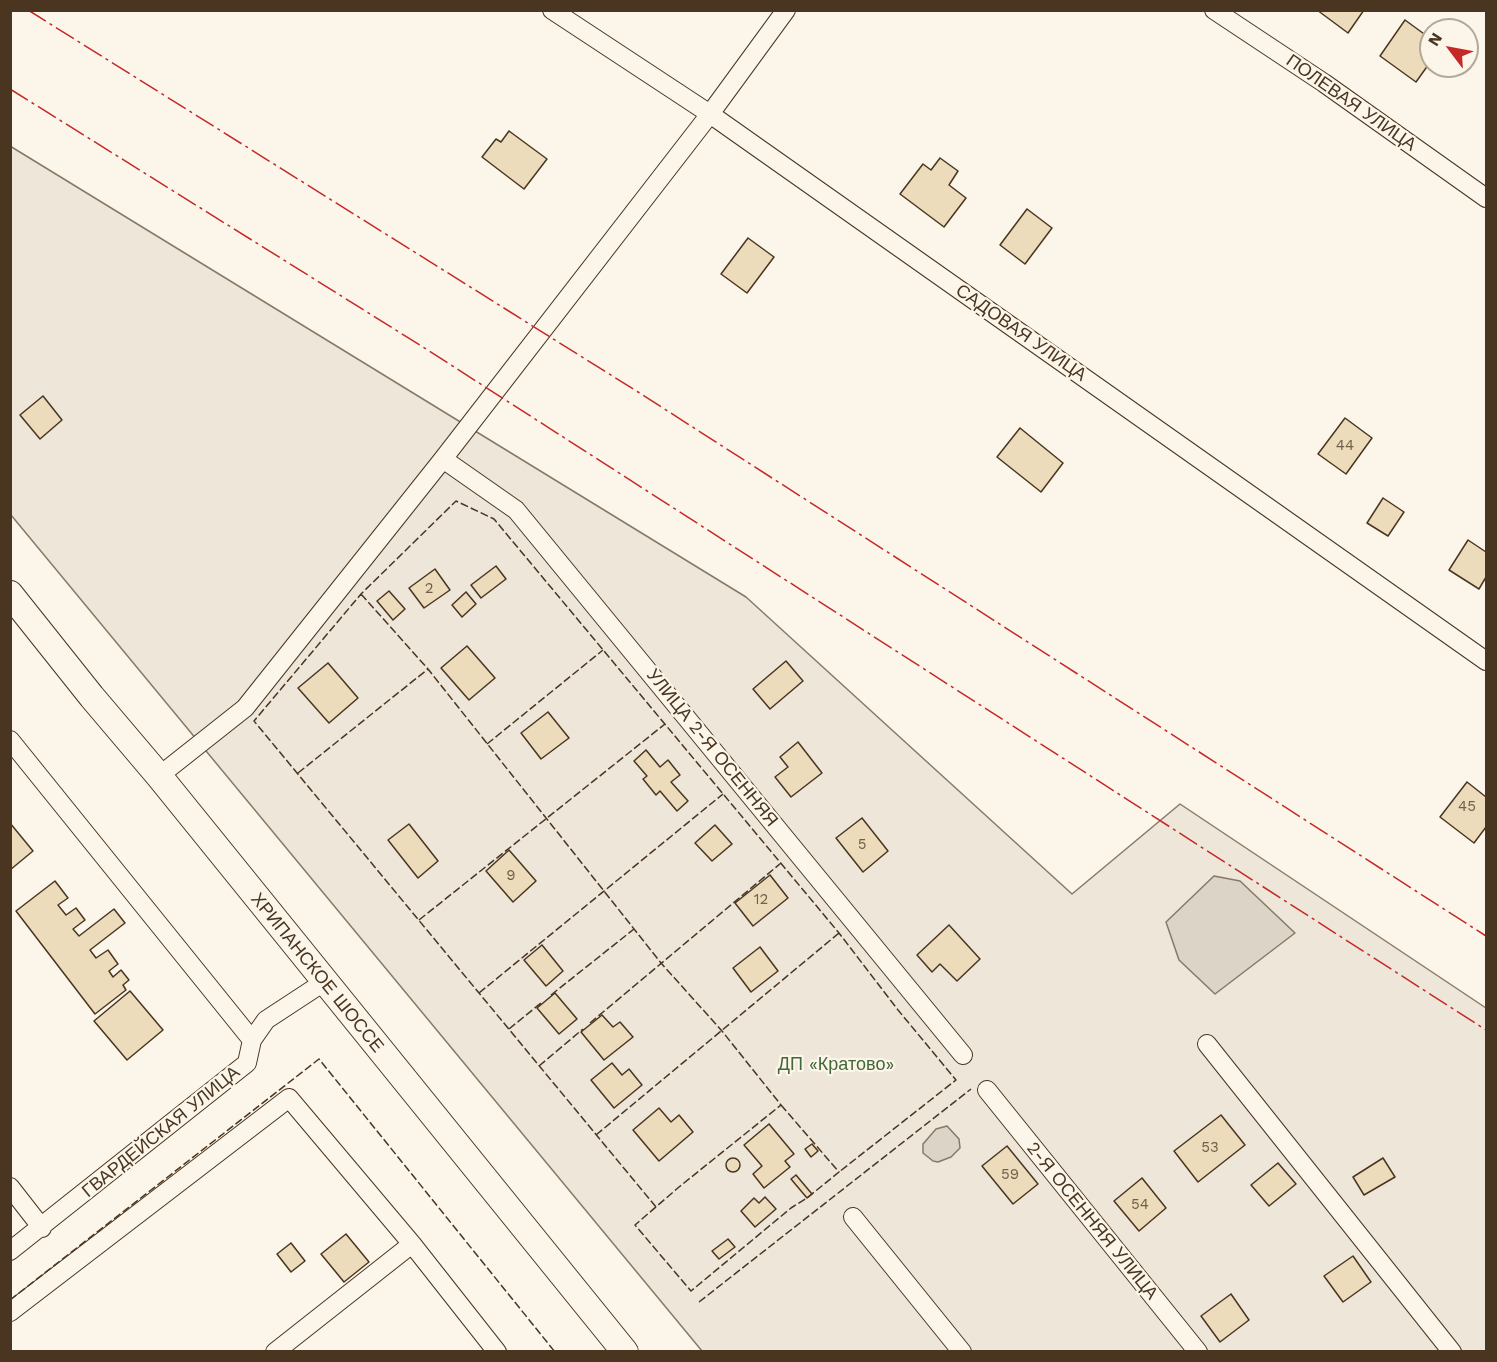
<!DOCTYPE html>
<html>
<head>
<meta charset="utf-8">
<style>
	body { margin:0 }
	#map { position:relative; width:1497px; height:1362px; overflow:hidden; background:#fbf6e9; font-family:"Work Sans",sans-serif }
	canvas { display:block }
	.frame { position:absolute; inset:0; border:12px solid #4a3520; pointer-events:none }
	.north { position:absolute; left:1419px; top:18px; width:60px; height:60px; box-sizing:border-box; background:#fbf6e9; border:2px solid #b4a999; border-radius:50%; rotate:302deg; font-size:16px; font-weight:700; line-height:24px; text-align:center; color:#4a3520 }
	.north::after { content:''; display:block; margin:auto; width:21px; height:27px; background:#c62828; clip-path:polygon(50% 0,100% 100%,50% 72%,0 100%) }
</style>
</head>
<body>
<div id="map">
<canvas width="1497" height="1362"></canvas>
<div class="frame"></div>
<div class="north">N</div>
</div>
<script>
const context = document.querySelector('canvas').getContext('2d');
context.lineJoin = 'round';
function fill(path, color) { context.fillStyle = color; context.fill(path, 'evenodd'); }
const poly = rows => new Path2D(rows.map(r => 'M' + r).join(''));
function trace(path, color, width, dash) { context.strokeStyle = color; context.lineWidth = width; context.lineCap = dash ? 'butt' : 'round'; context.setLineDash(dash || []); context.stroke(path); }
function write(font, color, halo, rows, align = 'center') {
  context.font = font + ' "Work Sans",sans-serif'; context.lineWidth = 4.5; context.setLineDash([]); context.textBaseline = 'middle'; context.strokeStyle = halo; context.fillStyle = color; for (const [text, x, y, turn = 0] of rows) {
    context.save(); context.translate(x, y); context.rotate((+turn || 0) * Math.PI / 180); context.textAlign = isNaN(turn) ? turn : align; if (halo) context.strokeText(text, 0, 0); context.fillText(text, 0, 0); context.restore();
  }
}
const green = poly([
	[10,146,746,597,1072,894,1180,804,1486,1008,1486,1351,702,1351,11,515,10,146]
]);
fill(green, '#ede6d9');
trace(green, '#887966', 1.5);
const water = poly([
	[1214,876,1240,881,1295,933,1215,994,1179,960,1166,922,1214,876],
	[947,1126,959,1139,960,1148,951,1157,938,1162,933,1161,923,1153,923,1144,936,1129,947,1126]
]);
fill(water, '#dcd4c6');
trace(water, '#887966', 1.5);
const building = poly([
	[1317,10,1364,10,1348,33,1317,10],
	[1405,20,1431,39,1431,61,1416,82,1380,56,1405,20],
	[509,131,547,159,524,189,482,157,496,139,501,142,509,131],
	[940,158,958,171,949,185,966,198,944,227,900,194,923,164,931,170,940,158],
	[1027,209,1052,228,1025,264,1000,245,1027,209],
	[748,238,774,257,747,293,721,274,748,238],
	[43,396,62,420,40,439,20,415,43,396],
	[1345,418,1372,438,1346,474,1318,454,1345,418],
	[1020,428,1063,463,1041,492,997,457,1020,428],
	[1383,498,1404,512,1388,536,1367,523,1383,498],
	[1468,540,1486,552,1486,577,1479,589,1449,570,1468,540],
	[496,566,506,579,481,598,471,585,496,566],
	[435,569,450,590,424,608,409,588,435,569],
	[389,591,405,609,393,620,377,601,389,591],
	[466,592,476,604,462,617,452,605,466,592],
	[467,646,495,678,469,700,441,668,467,646],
	[786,661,803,681,770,709,753,689,786,661],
	[328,663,358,698,329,723,298,688,328,663],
	[548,712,569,738,541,759,521,733,548,712],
	[798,742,822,773,791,797,775,777,788,767,780,757,798,742],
	[646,750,660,767,668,760,680,775,671,782,688,801,677,811,660,791,656,795,643,779,647,776,634,761,646,750],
	[1467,782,1486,797,1486,827,1474,843,1440,817,1467,782],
	[862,818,888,851,863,872,836,838,862,818],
	[10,823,33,851,10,870,10,823],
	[409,824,438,861,418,878,388,840,409,824],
	[715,825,732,844,712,861,695,843,715,825],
	[509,850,536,881,513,902,486,871,509,850],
	[770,875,788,898,753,926,735,903,770,875],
	[55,881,68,898,58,905,66,915,76,908,85,920,73,929,79,936,114,909,125,923,90,950,96,958,108,950,118,964,109,971,113,977,121,970,129,980,123,985,126,990,95,1014,16,911,55,881],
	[949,925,980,959,957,981,940,964,932,972,917,955,949,925],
	[542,945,563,971,546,986,524,960,542,945],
	[760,947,778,971,751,992,733,968,760,947],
	[130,991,163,1030,127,1060,94,1021,130,991],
	[555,993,577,1019,559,1034,537,1008,555,993],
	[602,1015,613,1027,620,1022,633,1037,604,1060,581,1032,602,1015],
	[612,1063,622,1075,629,1069,642,1085,614,1108,591,1080,612,1063],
	[659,1108,671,1122,679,1115,693,1132,659,1161,633,1130,659,1108],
	[1221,1115,1245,1145,1198,1182,1174,1151,1221,1115],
	[769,1124,794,1154,785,1161,790,1167,764,1188,753,1174,762,1166,744,1145,769,1124],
	[812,1144,818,1151,811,1157,805,1149,812,1144],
	[1007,1146,1038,1184,1013,1204,982,1166,1007,1146],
	'726 1165a7 7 0 1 1 14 0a7 7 0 1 1-14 0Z',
	[1383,1158,1395,1177,1364,1195,1353,1177,1383,1158],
	[1278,1163,1296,1184,1269,1206,1251,1185,1278,1163],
	[796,1175,812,1194,807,1198,791,1179,796,1175],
	[1142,1178,1166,1208,1139,1231,1114,1201,1142,1178],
	[765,1197,776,1209,755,1227,741,1211,754,1198,759,1203,765,1197],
	[346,1234,369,1262,344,1282,321,1254,346,1234],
	[728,1239,735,1247,719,1259,712,1251,728,1239],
	[291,1243,305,1261,291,1272,277,1254,291,1243],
	[1353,1256,1371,1282,1343,1302,1324,1276,1353,1256],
	[1231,1294,1249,1320,1220,1342,1201,1316,1231,1294]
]);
fill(building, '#ecdcbc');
trace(building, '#4a3520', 1.5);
const minor = poly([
	[552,10,710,114,1486,661],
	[1214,10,1324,83,1486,198],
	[443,459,516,510,963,1055],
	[10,740,252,1040],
	[159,776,245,708,443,459,710,114,786,10],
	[1207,1044,1452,1352],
	[987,1090,1198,1352],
	[10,1187,42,1228],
	[853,1217,962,1352],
	[10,1251,247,1063,252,1040,266,1020,324,982],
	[10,1312,289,1098,412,1244,497,1352],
	[275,1352,412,1244]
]);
const secondary = poly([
	[10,594,92,697,159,776,625,1352]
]);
trace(minor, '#4a3520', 20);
trace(secondary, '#4a3520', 28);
trace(minor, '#fbf6e9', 18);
trace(secondary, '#fbf6e9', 26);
trace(poly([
	[361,594,428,669,661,963,722,1031,781,1105],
	[487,744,603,650],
	[298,773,428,669],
	[419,920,665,724],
	[479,993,723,794],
	[551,995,634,929],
	[590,1023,781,863],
	[509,1029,541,1003],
	[539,1066,583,1029],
	[781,1105,839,1172,807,1198,791,1208,691,1291,635,1225,679,1187,781,1105],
	[596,1135,839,933],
	[656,1207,254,721,361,594,456,501,494,519,839,933,898,1010,956,1080,839,1172],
	[10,1300,319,1059,555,1352],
	[699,1302,971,1089]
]), '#4a3520', 1.5, [8, 3]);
trace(poly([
	[28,10,638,392,1486,936],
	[10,89,423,347,1486,1030]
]), '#c62828', 1.5, [21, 4.5, 3, 4.5]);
write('15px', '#725f47', null, [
	["44",1345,446],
	["2",429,589],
	["45",1467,807],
	["5",862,845],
	["9",511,876],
	["12",761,900],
	["53",1210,1148],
	["59",1010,1175],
	["54",1140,1205]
]);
write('18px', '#4a3520', '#fbf6e9', [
	["ПОЛЕВАЯ УЛИЦА",1351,103,35],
	["САДОВАЯ УЛИЦА",1021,333,35],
	["УЛИЦА 2-Я ОСЕННЯЯ",712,748,51],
	["ХРИПАНСКОЕ ШОССЕ",317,973,51],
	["ГВАРДЕЙСКАЯ УЛИЦА",161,1132,-39],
	["2-Я ОСЕННЯЯ УЛИЦА",1092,1221,51]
]);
write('18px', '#436837', '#fbf6e9', [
	["ДП «Кратово»",836,1065]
]);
</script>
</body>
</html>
